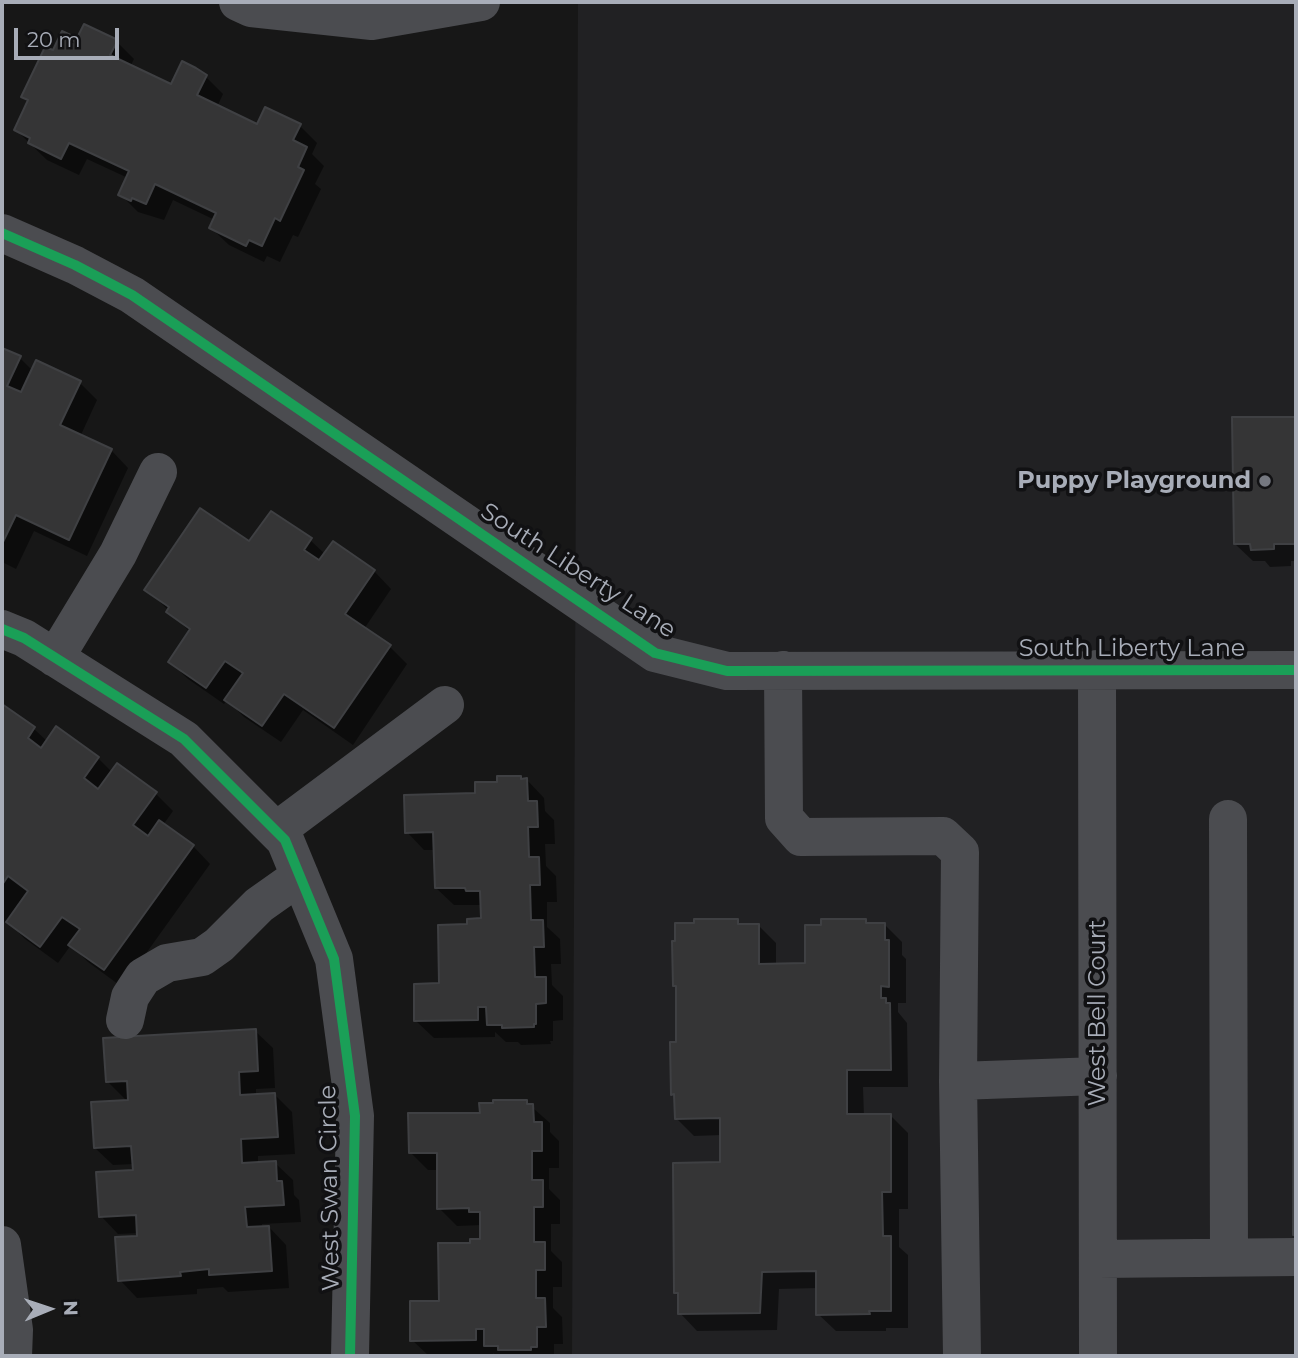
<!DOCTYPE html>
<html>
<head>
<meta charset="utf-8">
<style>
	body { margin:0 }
	#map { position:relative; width:1298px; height:1358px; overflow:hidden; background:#171717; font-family:Montserrat,sans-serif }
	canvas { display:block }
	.frame { position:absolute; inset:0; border:4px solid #a8adb8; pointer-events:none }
	.north { position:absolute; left:14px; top:1274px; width:70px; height:70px; -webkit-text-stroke:5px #111113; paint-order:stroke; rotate:88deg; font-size:19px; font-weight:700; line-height:28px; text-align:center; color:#a8adb8 }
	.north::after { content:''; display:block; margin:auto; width:24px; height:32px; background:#a8adb8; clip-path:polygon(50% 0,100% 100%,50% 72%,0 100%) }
	.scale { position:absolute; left:14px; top:28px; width:105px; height:32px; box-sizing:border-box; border:4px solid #a8adb8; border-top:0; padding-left:9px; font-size:21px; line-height:24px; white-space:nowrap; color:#a8adb8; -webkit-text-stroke:5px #111113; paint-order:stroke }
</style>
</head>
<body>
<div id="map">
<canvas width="1298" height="1358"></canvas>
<div class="frame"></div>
<div class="north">N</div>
<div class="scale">20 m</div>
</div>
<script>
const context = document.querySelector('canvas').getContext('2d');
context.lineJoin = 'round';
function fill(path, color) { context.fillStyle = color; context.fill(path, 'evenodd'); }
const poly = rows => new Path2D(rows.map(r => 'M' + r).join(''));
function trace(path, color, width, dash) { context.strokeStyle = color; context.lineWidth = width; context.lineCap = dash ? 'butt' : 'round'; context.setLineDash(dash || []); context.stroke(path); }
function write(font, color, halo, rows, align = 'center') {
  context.font = font + ' Montserrat,sans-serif'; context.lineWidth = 7; context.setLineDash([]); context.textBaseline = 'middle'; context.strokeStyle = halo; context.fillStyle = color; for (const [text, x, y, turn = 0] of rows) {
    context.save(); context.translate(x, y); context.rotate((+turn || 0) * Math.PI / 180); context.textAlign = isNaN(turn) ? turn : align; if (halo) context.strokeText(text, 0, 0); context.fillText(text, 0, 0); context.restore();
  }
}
fill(poly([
	[578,2,1296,2,1296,1356,572,1356]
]), '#212123');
fill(poly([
	[78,40,117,42,134,59,130,67,172,86,205,76,223,94,217,107,258,126,300,126,317,143,312,154,324,166,315,184,321,189,298,237,293,235,280,262,267,256,264,262,229,245,211,228,215,220,173,200,164,220,138,212,120,194,128,178,87,159,79,175,47,160,16,130,29,103,23,97,54,53],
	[2,349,20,358,33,371,80,383,97,400,80,437,111,450,128,468,87,556,34,531,16,569,2,562],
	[1234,419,1296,419,1296,561,1291,561,1291,566,1270,567,1265,561,1253,561,1235,544],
	[310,540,325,554,374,571,391,589,364,629,390,647,407,664,353,745,303,710,281,742,244,717,227,700,224,704,188,679,170,662,190,632,147,589,249,544],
	[2,706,34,729,48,742,98,758,112,772,155,793,173,811,163,825,193,846,210,864,122,987,88,962,71,945,58,963,25,939,6,920,4,923,2,921],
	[520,778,527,780,544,798,545,811,554,820,555,844,545,844,546,866,556,876,557,902,547,902,547,927,560,939,561,964,551,964,552,985,563,996,563,1020,553,1021,553,1041,550,1041,551,1044,521,1045,518,1042,506,1042,495,1032,495,1037,434,1038,416,1021,441,985,469,926,482,920,482,905,454,905,436,888,436,850,424,850,407,832,477,794,499,784],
	[1296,914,1296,1236,1295,1234],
	[737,920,742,926,758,925,776,943,776,965,807,965,865,920,869,925,884,924,902,942,902,955,906,959,906,1003,898,1003,898,1012,907,1023,908,1087,863,1087,864,1116,890,1115,908,1133,908,1209,899,1209,899,1247,908,1255,908,1328,886,1328,886,1331,836,1331,818,1314,818,1288,779,1289,777,1330,697,1331,680,1313,680,1297,675,1293,722,1164,722,1135,694,1136,676,1118,676,1097,673,1094,678,1044,677,988,675,985],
	[255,1031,273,1048,275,1088,256,1089,256,1095,274,1094,292,1112,295,1154,258,1156,258,1164,275,1163,293,1180,294,1195,299,1200,301,1222,262,1224,262,1228,269,1227,286,1245,289,1288,228,1292,223,1287,197,1289,197,1294,137,1298,120,1280,139,1233,118,1234,101,1216,135,1172,134,1164,113,1165,95,1148,128,1102,107,1081],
	[526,1102,550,1123,550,1132,559,1141,559,1168,549,1168,549,1189,560,1200,560,1224,551,1224,551,1251,562,1262,562,1287,553,1287,553,1308,562,1317,563,1344,554,1344,554,1356,496,1356,493,1353,493,1356,429,1356,412,1340,440,1303,472,1245,482,1241,482,1225,457,1226,439,1208,439,1170,428,1170,410,1152,482,1115]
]), '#0007');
const building = poly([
	[84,24,118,40,110,55,171,84,182,61,196,68,207,75,197,95,257,124,265,107,301,124,293,140,307,147,298,167,304,170,280,221,275,218,262,246,249,240,246,246,209,228,216,213,155,184,146,204,132,198,131,201,118,195,129,171,69,143,61,159,28,143,30,138,14,130,28,100,21,97,45,47,53,50,62,31,77,38,84,24],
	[2,348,21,356,7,386,21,392,36,360,81,381,60,425,112,449,69,540,16,515,2,544,2,348],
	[1232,417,1296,417,1296,544,1274,544,1274,549,1251,550,1250,544,1234,544,1232,417],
	[200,508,249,541,271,511,312,538,304,550,319,560,333,541,375,570,345,614,391,645,334,728,284,694,262,726,224,700,243,673,225,661,206,688,168,662,190,629,166,612,169,607,144,590,200,508],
	[2,704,35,727,28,738,41,748,56,726,99,757,84,778,98,789,117,763,150,787,157,792,133,825,148,836,159,820,194,845,104,970,68,945,80,929,62,917,40,947,6,922,28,891,8,876,2,885,2,704],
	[497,776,521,776,521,779,527,778,528,801,537,801,538,827,528,827,529,857,539,857,540,885,530,885,531,920,543,920,544,947,534,947,535,977,546,977,546,1003,536,1004,536,1024,534,1024,534,1027,502,1028,502,1025,487,1025,486,1007,478,1007,478,1020,414,1021,414,984,439,983,438,925,467,924,467,919,481,918,480,891,466,891,465,888,435,888,433,832,405,833,404,795,475,793,475,782,497,782,497,776],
	[1295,790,1296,790,1296,1235,1293,1235,1295,790],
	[694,919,738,919,738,924,759,924,759,964,805,963,805,925,821,925,821,919,866,919,866,923,885,923,885,940,889,940,889,987,881,986,881,998,886,998,886,1003,890,1003,891,1070,847,1070,847,1114,891,1114,891,1192,882,1192,883,1236,891,1236,891,1311,869,1311,870,1314,816,1315,816,1271,762,1272,760,1313,678,1314,678,1293,674,1293,673,1163,720,1162,720,1118,675,1119,674,1094,671,1095,670,1042,676,1042,676,986,673,986,672,941,675,941,675,923,694,923,694,919],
	[256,1029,258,1071,239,1072,240,1095,275,1093,278,1137,241,1139,242,1163,276,1161,277,1181,282,1181,284,1205,245,1207,247,1227,269,1226,272,1271,209,1275,209,1269,180,1272,181,1276,118,1281,115,1237,137,1236,136,1215,99,1217,96,1172,133,1170,131,1146,94,1148,91,1102,128,1100,127,1081,106,1082,103,1038,256,1029],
	[493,1100,527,1100,527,1104,533,1104,534,1122,542,1122,542,1151,532,1151,532,1180,543,1180,543,1207,534,1207,534,1242,545,1242,545,1270,536,1270,536,1298,545,1298,546,1327,537,1327,537,1347,531,1347,531,1350,498,1350,498,1346,484,1346,484,1329,476,1329,476,1340,410,1341,410,1301,439,1301,438,1243,470,1243,470,1239,480,1239,480,1212,469,1212,469,1208,437,1209,437,1153,409,1153,408,1113,480,1113,479,1103,493,1103,493,1100]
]);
fill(building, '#353536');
trace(building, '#3f4043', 2);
trace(poly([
	[238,2,251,8,372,21,481,2],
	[2,233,75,265,132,295,655,653,727,671,1296,670],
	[2,629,24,638,184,739,285,840,334,959,355,1116,350,1356],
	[55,658,118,554,158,472],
	[1097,669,1098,1356],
	[783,670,784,818,801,837,943,836,960,852,958,1081,1098,1076],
	[1228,819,1229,1257],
	[276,831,445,705],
	[125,1020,130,997,143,977,167,963,202,957,219,945,259,905,300,876],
	[958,1081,962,1356],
	[2,1245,14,1330,13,1356],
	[1098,1259,1296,1257]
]), '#4b4c50', 38);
trace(poly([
	[2,233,75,265,132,295,655,653,727,671,1296,670],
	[2,629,24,638,184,739,285,840,334,959,355,1116,350,1356]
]), '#1a9f57', 10);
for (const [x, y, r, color] of [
	[1265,481,7,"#757880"]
]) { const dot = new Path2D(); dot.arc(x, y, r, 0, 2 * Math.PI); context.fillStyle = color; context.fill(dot); trace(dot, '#111113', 2.5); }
write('bold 24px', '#a8adb8', '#111113', [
	["Puppy Playground",1251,481]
], 'right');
write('24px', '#a8adb8', '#111113', [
	["South Liberty Lane",578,571,33],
	["South Liberty Lane",1132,649],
	["West Bell Court",1098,1013,-90],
	["West Swan Circle",330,1188,-91]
]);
</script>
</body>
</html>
